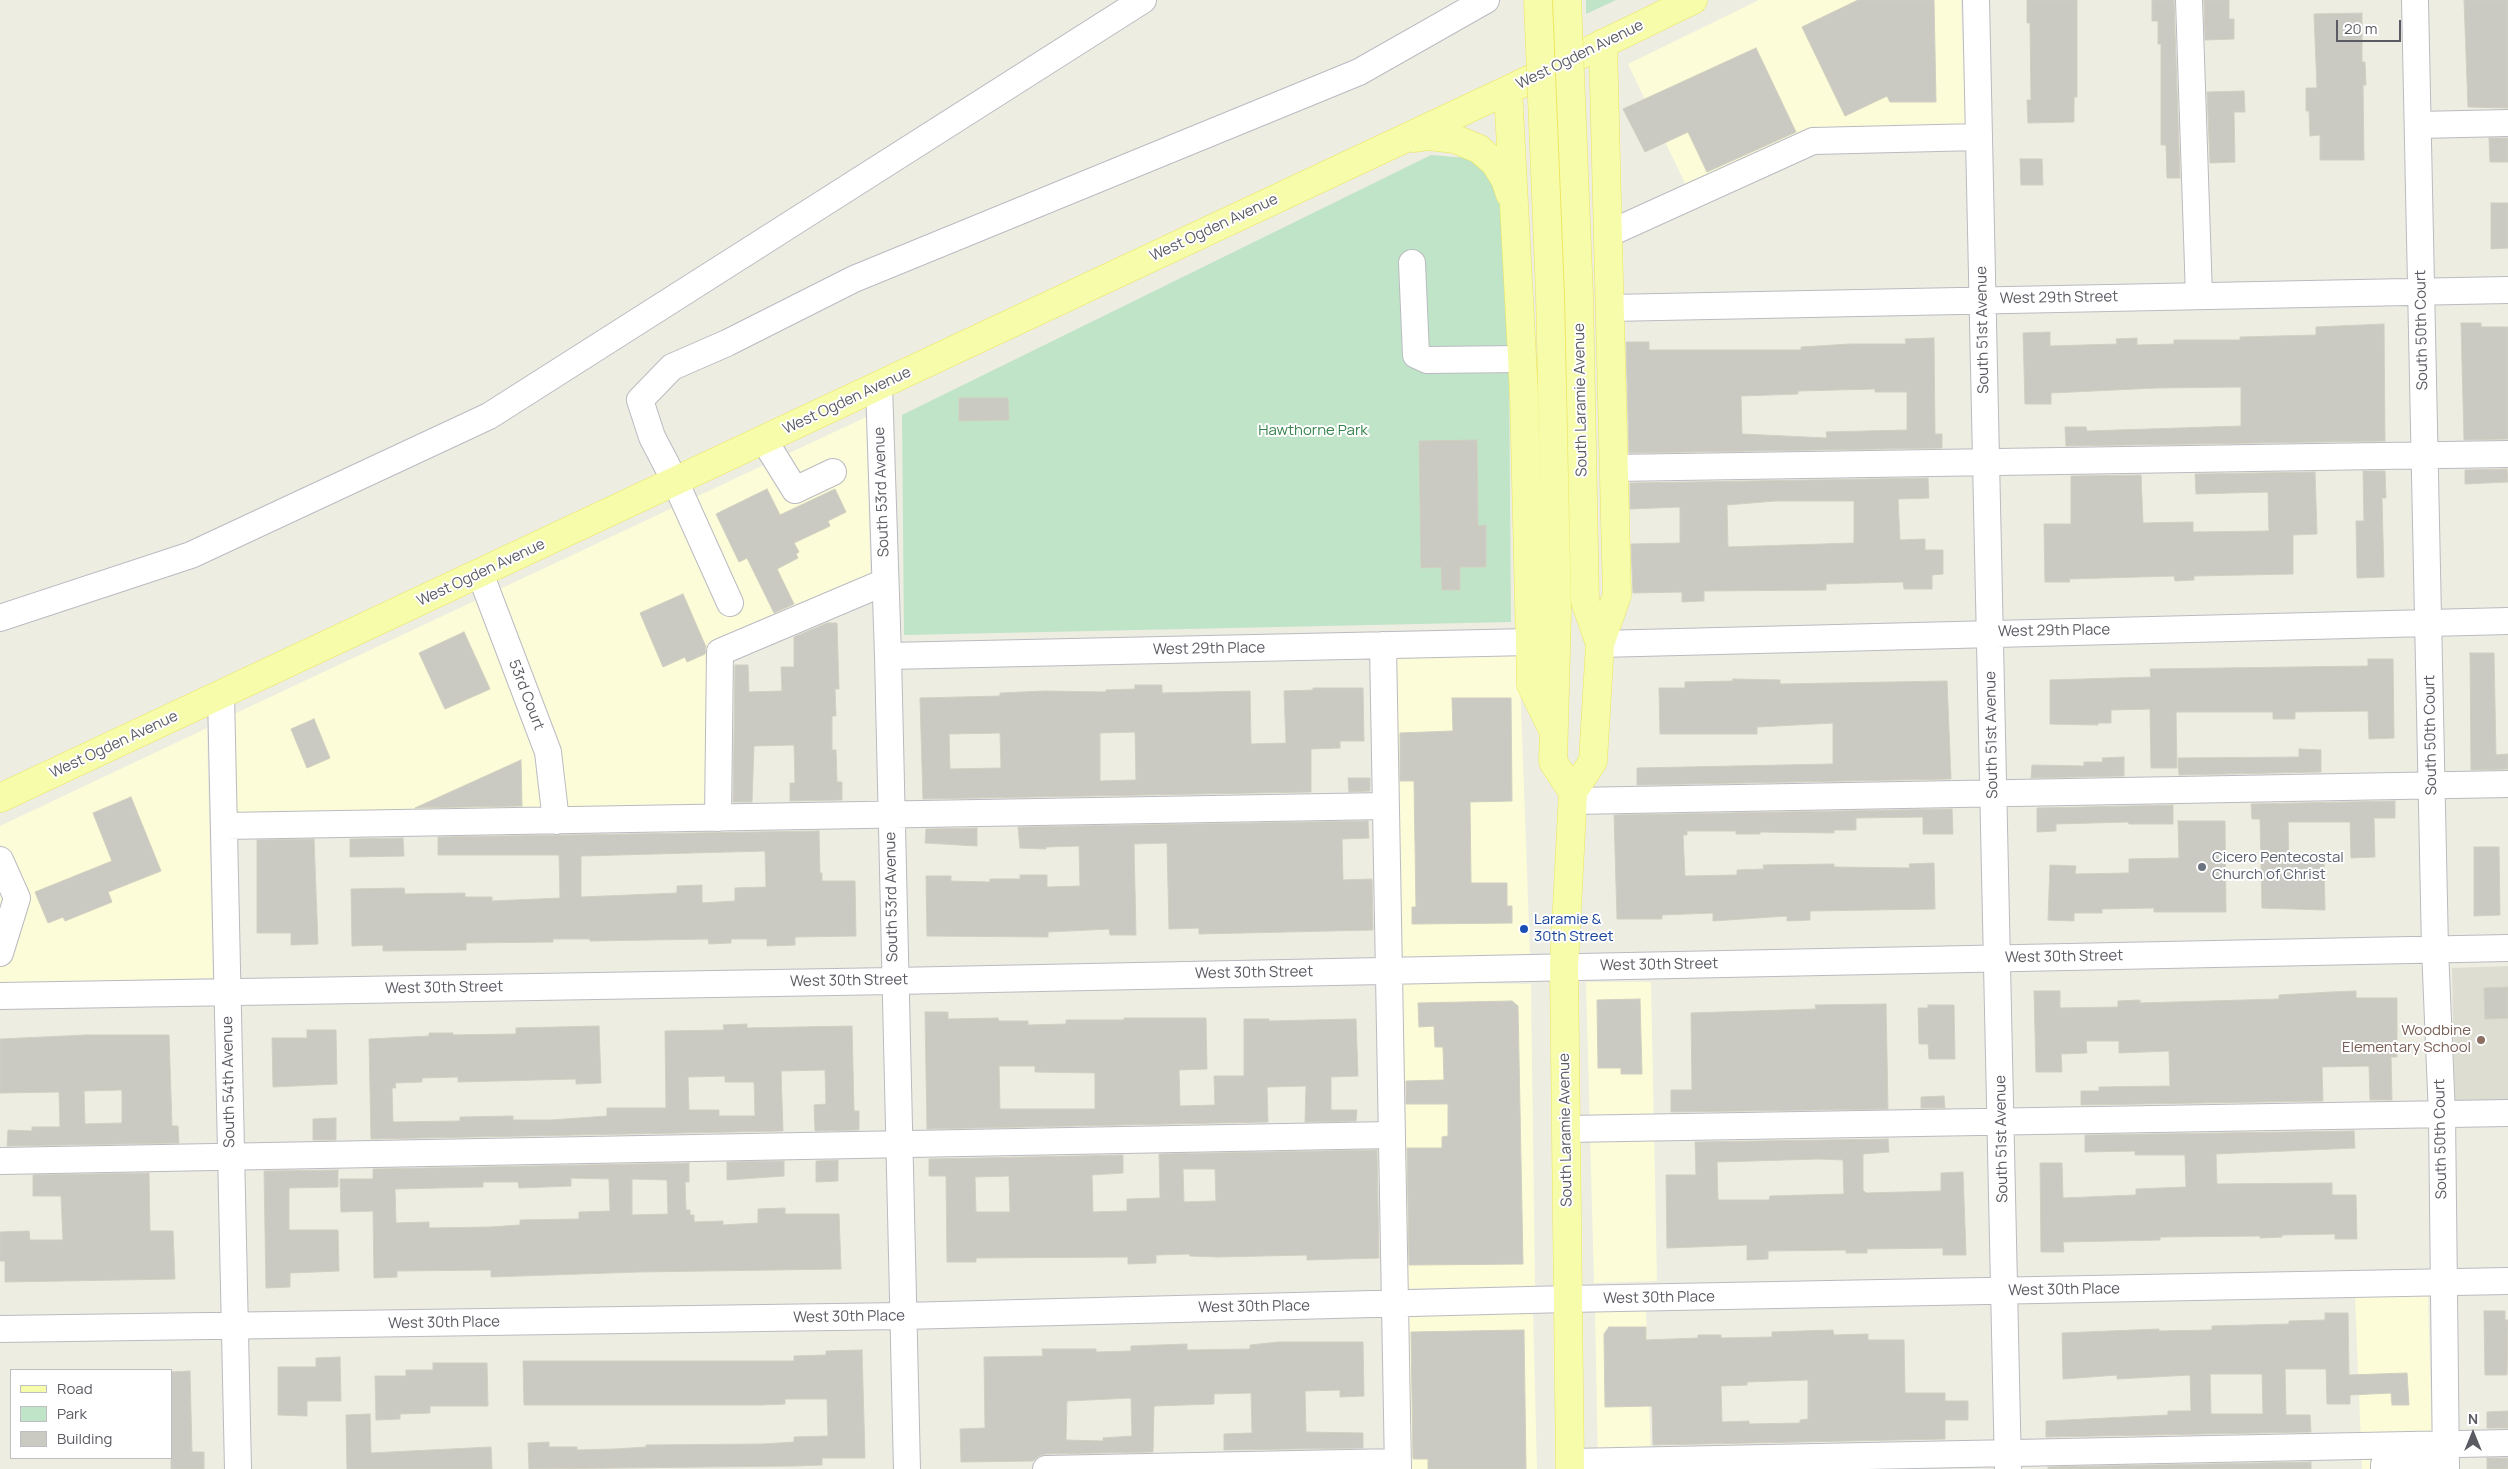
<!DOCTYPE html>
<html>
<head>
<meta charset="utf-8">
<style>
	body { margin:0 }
	#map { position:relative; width:2508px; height:1469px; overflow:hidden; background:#edede2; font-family:Manrope,sans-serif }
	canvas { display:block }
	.legend { position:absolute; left:10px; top:1369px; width:162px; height:90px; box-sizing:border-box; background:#fff; border:1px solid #bdbec1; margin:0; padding:6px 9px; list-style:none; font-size:15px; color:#5b5c63 }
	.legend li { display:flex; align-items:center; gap:10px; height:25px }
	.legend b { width:25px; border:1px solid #bdbec1 }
	.north { position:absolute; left:2448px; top:1409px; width:50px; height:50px; -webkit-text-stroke:4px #fff; paint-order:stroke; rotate:0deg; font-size:14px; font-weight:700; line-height:20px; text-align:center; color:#5b5c63 }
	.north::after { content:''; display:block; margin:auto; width:18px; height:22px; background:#5b5c63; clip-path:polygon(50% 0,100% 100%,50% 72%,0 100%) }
	.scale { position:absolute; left:2336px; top:20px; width:65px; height:22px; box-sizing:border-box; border:2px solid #5b5c63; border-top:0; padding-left:6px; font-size:15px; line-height:18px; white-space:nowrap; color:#5b5c63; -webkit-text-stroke:4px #fff; paint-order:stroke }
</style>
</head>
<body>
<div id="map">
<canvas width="2508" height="1469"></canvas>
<ul class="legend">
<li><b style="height:6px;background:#f6fca9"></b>Road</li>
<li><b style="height:14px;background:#c0e4c8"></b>Park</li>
<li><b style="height:14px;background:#cac9c2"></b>Building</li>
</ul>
<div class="north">N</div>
<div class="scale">20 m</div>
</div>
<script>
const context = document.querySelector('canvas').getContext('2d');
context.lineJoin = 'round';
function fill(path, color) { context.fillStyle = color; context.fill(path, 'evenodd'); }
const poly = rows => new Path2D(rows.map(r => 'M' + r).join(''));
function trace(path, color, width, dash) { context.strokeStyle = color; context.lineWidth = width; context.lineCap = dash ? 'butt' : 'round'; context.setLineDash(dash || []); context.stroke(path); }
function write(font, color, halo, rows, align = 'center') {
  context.font = font + ' Manrope,sans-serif'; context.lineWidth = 4; context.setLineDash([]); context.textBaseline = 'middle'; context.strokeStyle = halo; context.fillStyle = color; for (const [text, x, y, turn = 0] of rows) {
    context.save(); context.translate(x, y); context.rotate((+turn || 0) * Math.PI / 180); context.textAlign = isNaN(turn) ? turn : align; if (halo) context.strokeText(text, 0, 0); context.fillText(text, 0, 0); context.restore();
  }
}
fill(poly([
	[1759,0,1961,0,1966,137,1813,141,1691,196,1628,64],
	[866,417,871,588,720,652,718,818,237,826,234,714],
	[1519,651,1530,955,1388,958,1383,656],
	[207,728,213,978,0,983,0,826],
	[1389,982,1531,984,1535,1286,1393,1289],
	[1586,982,1651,982,1657,1281,1594,1283],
	[2428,1295,2433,1469,2362,1469,2355,1296],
	[1595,1310,1646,1310,1651,1460,1598,1469],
	[1533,1311,1537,1469,1398,1469,1394,1313]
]), '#fcfcd8');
fill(poly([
	[2508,966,2508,1113,2455,1114,2452,968]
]), '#ddddd1');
fill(poly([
	[1586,0,1616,0,1586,14],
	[1431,155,1466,158,1495,174,1508,236,1511,622,904,635,902,415]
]), '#c0e4c8');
const building = poly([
	[1858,0,1934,0,1936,102,1890,102,1887,96,1845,116,1802,27,1858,0],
	[2027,0,2077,0,2077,97,2074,97,2074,122,2028,123,2027,100,2031,100,2030,23,2027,23,2027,0],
	[2152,0,2174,0,2180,178,2167,178,2166,145,2161,145,2161,44,2158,44,2158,21,2152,21,2152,0],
	[2204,0,2229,0,2229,19,2234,19,2234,39,2205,40,2204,0],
	[2464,0,2508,0,2508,108,2468,107,2464,0],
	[2362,13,2362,62,2365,62,2366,85,2363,85,2364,160,2320,160,2320,135,2310,136,2309,111,2306,111,2306,88,2317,88,2314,14,2362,13],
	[1756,48,1796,132,1707,172,1688,132,1645,152,1623,109,1756,48],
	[2244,91,2245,112,2234,112,2235,162,2210,163,2207,92,2244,91],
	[2489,138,2508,138,2508,162,2490,162,2489,138],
	[2020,159,2042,159,2043,185,2021,185,2020,159],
	[2491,203,2508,203,2508,248,2491,249,2491,203],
	[2461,323,2481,323,2481,327,2508,327,2508,439,2464,440,2461,323],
	[2384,324,2385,441,2066,446,2065,427,2086,427,2087,431,2241,426,2241,387,2156,388,2051,393,2051,404,2025,404,2023,333,2050,332,2050,346,2117,344,2116,339,2137,338,2137,345,2174,344,2174,340,2240,340,2240,337,2316,335,2316,327,2384,324],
	[1934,338,1935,434,1942,434,1942,448,1629,453,1626,342,1649,342,1649,350,1801,350,1801,347,1850,344,1906,344,1905,339,1934,338],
	[1875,389,1875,392,1907,392,1907,430,1826,432,1827,438,1742,434,1741,396,1798,394,1798,391,1875,389],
	[959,398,1008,398,1009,420,959,421,959,398],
	[1477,440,1478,526,1486,525,1486,567,1460,567,1460,590,1442,590,1441,567,1421,568,1419,441,1477,440],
	[2507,469,2508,482,2465,484,2465,470,2507,469],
	[2363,471,2385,471,2386,498,2382,498,2384,577,2357,578,2356,521,2364,521,2363,471],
	[2315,472,2317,534,2293,535,2293,574,2194,576,2194,580,2175,581,2174,576,2069,579,2070,582,2045,582,2044,524,2071,524,2071,476,2141,475,2143,523,2193,522,2193,532,2269,531,2268,492,2196,494,2195,474,2315,472],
	[1928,478,1929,498,1898,499,1900,540,1925,539,1925,550,1943,550,1943,574,1932,575,1932,589,1904,589,1903,582,1826,584,1826,590,1704,591,1704,601,1682,602,1682,592,1633,593,1631,544,1680,543,1680,507,1630,509,1630,483,1928,478],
	[1775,501,1854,501,1854,543,1728,547,1727,505,1775,501],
	[767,489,780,515,835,489,846,512,828,521,830,526,794,543,799,552,796,554,798,558,777,569,794,604,774,613,747,558,739,562,716,514,767,489],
	[683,594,706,647,705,654,687,662,685,657,663,667,640,613,683,594],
	[827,623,837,623,839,689,835,689,836,716,832,716,832,750,836,750,837,782,842,782,842,800,790,801,790,783,795,783,794,745,754,746,752,802,733,802,735,665,748,665,749,692,782,691,781,667,794,667,794,637,827,623],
	[464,632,490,689,445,709,419,653,464,632],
	[2470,653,2494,653,2496,755,2508,754,2508,769,2471,770,2470,653],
	[2368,659,2393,659,2394,738,2369,739,2368,711,2295,712,2295,719,2273,719,2273,712,2176,712,2177,768,2151,768,2150,709,2111,710,2111,723,2098,723,2098,725,2050,724,2050,680,2151,677,2150,669,2368,666,2368,659],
	[1733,679,1780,680,1780,684,1947,681,1951,779,1637,785,1637,768,1833,764,1833,723,1757,727,1757,734,1660,734,1659,688,1685,688,1685,682,1733,681,1733,679],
	[1135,685,1162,685,1162,693,1250,691,1251,744,1286,743,1284,691,1313,690,1313,688,1363,688,1364,741,1340,741,1340,748,1311,749,1311,792,923,799,920,698,1000,696,1000,693,1045,691,1106,692,1106,690,1135,689,1135,685],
	[1135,732,1136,780,1100,781,1100,733,1135,732],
	[1000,733,1001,768,950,769,949,734,1000,733],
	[1452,698,1511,698,1512,801,1470,802,1471,883,1507,883,1507,906,1512,906,1512,923,1412,924,1412,907,1416,907,1414,781,1400,781,1400,733,1453,731,1452,698],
	[314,719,330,758,307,768,291,729,314,719],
	[2299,749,2321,750,2321,772,2179,775,2178,758,2299,757,2299,749],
	[2124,757,2124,776,2031,778,2032,765,2084,766,2084,762,2103,762,2102,758,2124,757],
	[521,760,522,806,415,808,521,760],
	[1348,778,1370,778,1370,791,1349,792,1348,778],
	[131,797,161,871,108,892,112,902,65,921,63,917,48,923,35,892,112,861,93,813,131,797],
	[2395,801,2395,818,2374,818,2375,857,2351,858,2350,822,2288,822,2289,862,2324,862,2325,910,2262,908,2260,819,2252,819,2251,804,2395,801],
	[2173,805,2173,824,2129,824,2128,822,2056,824,2056,831,2037,832,2037,808,2173,805],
	[1952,809,1953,834,1923,834,1923,817,1856,818,1856,830,1834,830,1834,833,1760,832,1760,834,1736,834,1736,831,1687,831,1687,835,1683,835,1685,876,1737,875,1737,870,1764,869,1763,865,1834,864,1834,867,1910,868,1909,864,1934,863,1935,909,1810,911,1810,920,1787,921,1787,916,1713,921,1713,913,1662,915,1662,919,1617,919,1614,815,1952,809],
	[1368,821,1369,838,1342,839,1343,880,1372,879,1373,930,1199,934,1199,928,1169,929,1167,843,1134,844,1136,935,1110,935,1109,929,1048,932,1048,937,927,936,926,876,951,876,951,881,990,882,990,879,1020,879,1020,875,1047,875,1047,887,1080,886,1079,846,1046,847,1046,849,1020,848,1018,827,1368,821],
	[2178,821,2225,821,2226,912,2154,912,2154,908,2102,909,2102,913,2074,913,2074,921,2048,920,2050,865,2076,866,2075,874,2129,873,2129,859,2179,858,2178,821],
	[977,828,977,846,925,843,926,829,977,828],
	[819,831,820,873,822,873,822,881,855,881,856,936,795,937,795,945,767,946,767,939,731,939,731,943,709,944,708,939,590,941,590,939,553,939,553,942,466,943,466,950,383,951,383,945,352,946,351,889,404,888,405,894,465,893,465,897,492,897,492,901,560,898,559,855,438,855,438,837,819,831],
	[765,851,766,887,735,888,735,901,702,903,702,885,677,886,677,893,581,897,581,856,765,851],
	[403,838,404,856,350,857,350,839,403,838],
	[314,839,318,944,291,945,291,933,257,933,257,840,314,839],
	[2474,847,2499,847,2500,915,2474,916,2474,847],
	[2508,987,2508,1018,2485,1019,2484,988,2508,987],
	[2034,991,2060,991,2060,1008,2118,1007,2118,1001,2140,1000,2140,1003,2279,999,2279,995,2331,992,2356,991,2356,998,2397,998,2397,1057,2391,1057,2392,1100,2370,1100,2369,1066,2322,1067,2323,1101,2081,1105,2081,1091,2099,1091,2099,1087,2170,1086,2169,1051,2119,1053,2119,1041,2086,1041,2087,1053,2061,1054,2062,1072,2036,1072,2034,991],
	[1640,999,1642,1074,1621,1074,1621,1068,1598,1068,1597,1000,1640,999],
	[1512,1001,1518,1006,1523,1264,1409,1265,1407,1148,1442,1148,1442,1137,1448,1136,1448,1104,1406,1104,1406,1081,1444,1080,1443,1047,1435,1047,1434,1026,1419,1027,1418,1003,1512,1001],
	[1886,1004,1888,1109,1671,1112,1671,1090,1692,1090,1691,1013,1816,1009,1815,1005,1886,1004],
	[1928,1005,1954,1005,1955,1059,1929,1059,1928,1044,1919,1044,1918,1008,1928,1008,1928,1005],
	[925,1012,948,1012,948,1019,998,1018,999,1021,1028,1021,1028,1025,1066,1024,1066,1020,1124,1020,1124,1018,1206,1018,1207,1069,1179,1070,1180,1106,1215,1105,1214,1076,1244,1076,1244,1019,1269,1019,1269,1021,1356,1019,1358,1076,1331,1077,1331,1110,1357,1110,1356,1121,1305,1122,1306,1086,1267,1087,1268,1122,927,1129,925,1012],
	[999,1066,1035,1066,1035,1072,1095,1073,1095,1109,1000,1109,999,1066],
	[747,1024,747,1028,852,1026,854,1111,859,1111,859,1130,815,1131,814,1105,826,1104,825,1070,781,1071,783,1131,371,1139,369,1039,429,1036,429,1033,453,1033,453,1035,516,1034,516,1028,599,1026,601,1083,576,1084,576,1079,458,1082,458,1077,422,1078,422,1082,395,1083,396,1088,392,1088,393,1122,460,1121,460,1117,513,1116,513,1120,551,1120,607,1116,607,1108,666,1108,665,1031,724,1030,723,1025,747,1024],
	[725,1076,725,1082,754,1082,755,1116,719,1116,719,1110,689,1110,688,1077,725,1076],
	[307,1030,336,1030,337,1084,273,1087,272,1038,307,1038,307,1030],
	[86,1035,169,1035,172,1126,178,1126,179,1143,7,1146,8,1130,32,1131,32,1127,60,1127,59,1092,0,1093,0,1039,86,1035],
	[122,1090,122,1123,85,1124,84,1091,122,1090],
	[1944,1096,1945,1108,1921,1108,1921,1097,1944,1096],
	[336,1118,336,1140,313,1140,313,1119,336,1118],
	[2354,1131,2355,1148,2216,1154,2217,1184,2332,1183,2332,1195,2356,1195,2357,1239,2335,1239,2335,1234,2282,1235,2282,1237,2260,1238,2260,1236,2160,1237,2160,1240,2063,1242,2064,1252,2041,1252,2040,1163,2062,1163,2063,1198,2136,1195,2136,1189,2186,1187,2185,1155,2135,1155,2135,1151,2085,1152,2085,1135,2354,1131],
	[1888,1139,1889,1152,1863,1154,1863,1190,1866,1193,1941,1191,1941,1173,1963,1172,1966,1255,1943,1255,1943,1248,1867,1249,1867,1253,1846,1253,1846,1250,1768,1251,1768,1259,1747,1260,1747,1245,1667,1248,1666,1175,1696,1175,1695,1142,1888,1139],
	[1819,1159,1843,1160,1844,1194,1770,1196,1769,1200,1718,1200,1717,1162,1819,1159],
	[1377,1150,1379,1258,1307,1260,1307,1255,1217,1257,1190,1256,1189,1254,1156,1255,1156,1263,1128,1264,1128,1257,976,1258,976,1262,947,1262,946,1176,929,1176,929,1159,1123,1155,1123,1173,1092,1175,1093,1212,1127,1211,1127,1199,1160,1198,1159,1154,1377,1150],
	[1183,1169,1215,1169,1216,1201,1184,1202,1183,1169],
	[1009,1176,1010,1212,976,1212,975,1177,1009,1176],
	[838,1160,838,1181,816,1182,816,1161,838,1160],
	[784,1161,784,1176,727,1180,727,1162,784,1161],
	[689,1163,689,1182,685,1182,686,1210,690,1210,690,1215,694,1215,694,1222,723,1221,723,1225,758,1223,758,1209,785,1208,785,1214,839,1214,841,1269,639,1272,491,1277,491,1270,397,1271,397,1277,374,1278,373,1211,341,1212,340,1179,373,1179,373,1169,689,1163],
	[571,1178,609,1179,610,1211,579,1212,579,1219,520,1220,520,1225,490,1227,429,1228,429,1222,396,1223,395,1189,483,1187,483,1182,518,1182,519,1188,571,1186,571,1178],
	[632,1179,667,1180,668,1214,632,1215,632,1179],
	[338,1170,338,1187,289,1188,289,1230,338,1230,339,1271,290,1273,290,1287,266,1288,264,1171,338,1170],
	[149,1173,150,1231,173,1231,175,1279,5,1282,5,1261,0,1261,0,1232,29,1231,30,1240,63,1240,61,1196,33,1196,33,1175,149,1173],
	[2484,1311,2505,1311,2505,1320,2508,1320,2507,1375,2485,1375,2484,1311],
	[2325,1313,2348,1313,2349,1375,2407,1373,2409,1405,2392,1405,2391,1393,2350,1395,2350,1404,2327,1404,2326,1369,2285,1369,2286,1415,2310,1415,2311,1432,2046,1437,2046,1421,2168,1415,2168,1411,2191,1411,2190,1375,2117,1379,2117,1375,2063,1379,2062,1333,2159,1329,2159,1331,2212,1330,2212,1326,2289,1324,2289,1321,2325,1320,2325,1313],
	[2210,1374,2262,1374,2263,1414,2211,1414,2210,1374],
	[1609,1327,1646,1327,1646,1340,1698,1338,1698,1335,1721,1335,1721,1338,1772,1337,1772,1332,1833,1330,1834,1335,1868,1334,1868,1340,1904,1340,1905,1393,1945,1393,1945,1401,1968,1401,1968,1420,1945,1420,1945,1439,1653,1445,1652,1406,1605,1407,1604,1334,1609,1327],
	[1808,1380,1808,1419,1800,1420,1800,1423,1749,1424,1749,1421,1722,1422,1721,1386,1747,1385,1747,1382,1808,1380],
	[1524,1330,1526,1469,1428,1469,1428,1459,1413,1459,1411,1332,1524,1330],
	[1279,1342,1363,1342,1364,1396,1340,1397,1340,1390,1305,1391,1306,1432,1363,1433,1363,1448,1224,1450,1224,1434,1252,1433,1251,1393,1214,1394,1214,1404,1154,1406,1153,1452,1046,1454,1039,1456,1033,1461,961,1462,960,1429,985,1428,984,1357,1043,1356,1042,1349,1096,1349,1096,1352,1131,1351,1131,1346,1187,1344,1187,1350,1250,1349,1250,1345,1279,1342],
	[1131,1398,1132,1436,1103,1438,1103,1441,1066,1440,1067,1401,1131,1398],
	[862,1350,865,1458,822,1458,822,1465,795,1466,529,1469,528,1443,549,1442,549,1447,577,1447,577,1450,614,1449,646,1447,646,1445,763,1444,794,1442,794,1437,828,1436,827,1399,785,1399,785,1404,761,1405,524,1405,523,1361,794,1361,794,1356,826,1355,826,1351,862,1350],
	[340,1357,341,1401,307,1401,307,1416,278,1415,278,1367,316,1367,316,1358,340,1357],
	[433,1363,487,1363,488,1406,430,1406,430,1413,400,1414,400,1419,376,1420,375,1376,406,1376,406,1370,433,1370,433,1363],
	[190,1371,192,1452,204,1452,204,1469,171,1469,171,1372,190,1371],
	[2508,1411,2508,1428,2487,1428,2487,1412,2508,1411],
	[370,1414,371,1453,491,1447,492,1469,347,1469,346,1415,370,1414],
	[2487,1458,2508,1458,2508,1469,2487,1469,2487,1458],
	[2311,1462,2311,1469,2048,1469,2048,1467,2311,1462]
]);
fill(building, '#cac9c2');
trace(building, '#d1d0c1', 1);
const minor = poly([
	[1976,0,2008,1469],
	[2189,0,2199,296],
	[2415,0,2435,949,2442,1115,2446,1469],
	[2418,125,2508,123],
	[1608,234,1813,141,1979,137],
	[1412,263,1416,355,1427,360,1522,359],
	[1610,308,2508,290],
	[879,386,888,656,907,1469],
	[764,440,795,490,833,472],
	[1614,468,2508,454],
	[480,573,548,752,556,821],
	[730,603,675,481,652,437,640,400,672,367,727,343,854,279,1359,72,1486,0],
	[0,618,191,555,489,416,1143,0],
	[1600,644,2508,621],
	[1383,645,1398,1469],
	[888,656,1530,642],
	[221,695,238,1469],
	[1573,801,2508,784],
	[718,818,720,652,885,582],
	[224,826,1386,806],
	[0,860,17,898,0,953],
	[0,996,894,981,2508,948],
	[1566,1129,2508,1113],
	[0,1161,1391,1135],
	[0,1329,903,1316,1568,1299,2508,1281],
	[1570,1462,2508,1443],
	[1046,1469,1398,1462],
	[2384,1469,2384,1465,2446,1466]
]);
const major = poly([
	[1508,90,1524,395,1531,685,1552,728],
	[1413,138,1429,136,1455,139,1479,149,1495,163,1505,179,1510,194],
	[1550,294,1557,612,1553,762,1573,792],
	[1600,644,1617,595,1603,43],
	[0,798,1508,90,1693,0],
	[1570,1469,1564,966,1573,792,1593,761,1600,644,1585,601,1579,296]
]);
trace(minor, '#babbc1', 28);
trace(major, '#ece55d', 29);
trace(minor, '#fff', 26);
trace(major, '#f6fca9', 28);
const majorBridge = poly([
	[1538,0,1550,294],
	[1567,0,1579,296]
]);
trace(majorBridge, '#ece55d', 29, []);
trace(majorBridge, '#f6fca9', 28);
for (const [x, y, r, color] of [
	[2202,867,5,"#6b7280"],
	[1524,929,5,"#1a4fb4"],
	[2481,1040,5,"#8d6e63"]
]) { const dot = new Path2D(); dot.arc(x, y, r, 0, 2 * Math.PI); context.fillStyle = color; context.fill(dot); trace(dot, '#fff', 2); }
write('15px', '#5b5c63', '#fff', [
	["West Ogden Avenue",1580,55,-26],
	["West Ogden Avenue",1214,228,-25],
	["West 29th Street",2059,298,-1],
	["South 51st Avenue",1983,330,-91],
	["South 50th Court",2422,330,-91],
	["South Laramie Avenue",1581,400,-91],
	["West Ogden Avenue",847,401,-25],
	["South 53rd Avenue",882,492,-92],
	["West Ogden Avenue",481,573,-25],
	["West 29th Place",2054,631,-1],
	["West 29th Place",1209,649,-1],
	["53rd Court",526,695,69],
	["South 51st Avenue",1992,735,-91],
	["South 50th Court",2431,735,-91],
	["West Ogden Avenue",114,745,-25],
	["South 53rd Avenue",892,897,-91],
	["West 30th Street",2064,957,-1],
	["West 30th Street",1659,965,-1],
	["West 30th Street",1254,973,-1],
	["West 30th Street",849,981,-1],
	["West 30th Street",444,988,-1],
	["South 54th Avenue",229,1082,-91],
	["South Laramie Avenue",1566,1130,-91],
	["South 51st Avenue",2002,1139,-91],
	["South 50th Court",2441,1139,-91],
	["West 30th Place",2064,1290,-1],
	["West 30th Place",1659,1298,-1],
	["West 30th Place",1254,1307,-1],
	["West 30th Place",849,1317,-1],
	["West 30th Place",444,1323,-1]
]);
write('15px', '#38844d', '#fff', [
	["Hawthorne Park",1313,431]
]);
write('15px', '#5b616d', '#fff', [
	["Cicero Pentecostal",2212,858],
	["Church of Christ",2212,875]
], 'left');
write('15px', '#164399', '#fff', [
	["Laramie &",1534,920],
	["30th Street",1534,937]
], 'left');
write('15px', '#785e54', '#fff', [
	["Woodbine",2471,1031],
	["Elementary School",2471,1048]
], 'right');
</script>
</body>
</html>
